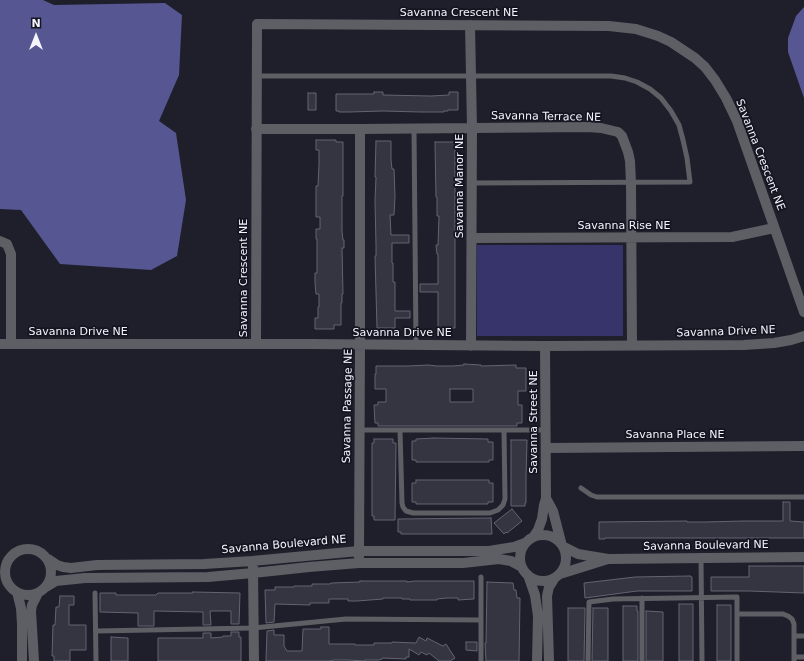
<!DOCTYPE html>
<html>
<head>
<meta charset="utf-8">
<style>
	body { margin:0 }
	#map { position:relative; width:804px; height:661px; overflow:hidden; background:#1e1f2a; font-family:"DejaVu Sans",sans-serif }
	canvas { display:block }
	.north { position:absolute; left:16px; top:16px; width:40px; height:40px; -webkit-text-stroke:3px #151521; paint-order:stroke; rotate:0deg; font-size:11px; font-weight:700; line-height:16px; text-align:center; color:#f3f4fd }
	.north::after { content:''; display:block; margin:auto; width:14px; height:18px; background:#f3f4fd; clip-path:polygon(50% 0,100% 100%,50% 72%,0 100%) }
</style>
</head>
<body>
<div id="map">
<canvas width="804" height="661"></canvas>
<div class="north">N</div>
</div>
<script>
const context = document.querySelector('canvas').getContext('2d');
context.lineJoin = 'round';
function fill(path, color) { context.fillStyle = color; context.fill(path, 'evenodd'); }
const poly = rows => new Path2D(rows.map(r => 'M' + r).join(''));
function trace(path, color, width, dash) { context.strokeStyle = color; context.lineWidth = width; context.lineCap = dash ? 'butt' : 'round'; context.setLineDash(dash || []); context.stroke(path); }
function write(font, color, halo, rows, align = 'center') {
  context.font = font + ' "DejaVu Sans",sans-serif'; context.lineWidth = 3.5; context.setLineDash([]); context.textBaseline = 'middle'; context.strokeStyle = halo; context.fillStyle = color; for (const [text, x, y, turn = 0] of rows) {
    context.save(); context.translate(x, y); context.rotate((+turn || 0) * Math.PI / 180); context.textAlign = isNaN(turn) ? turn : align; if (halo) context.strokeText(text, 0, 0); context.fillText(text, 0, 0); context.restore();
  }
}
fill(poly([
	[477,245,623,245,623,336,477,336]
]), '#36346b');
fill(poly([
	[0,0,43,0,54,5,165,3,182,15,179,75,159,121,176,133,186,200,177,256,151,270,60,264,21,210,0,209],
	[804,7,804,98,788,52,788,38,796,16]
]), '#565692');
const building = poly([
	[374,92,383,92,383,95,431,96,449,95,449,92,458,92,458,110,448,110,448,111,444,111,444,112,420,112,383,111,349,112,339,112,339,111,336,111,336,94,374,94,374,92],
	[308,93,316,93,316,110,308,110,308,93],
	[316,140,336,140,336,142,343,142,343,196,342,196,342,231,343,240,344,240,344,248,342,248,343,294,342,294,342,303,341,303,341,325,334,325,334,329,315,329,315,318,318,318,318,307,319,307,319,294,316,294,315,283,315,273,317,273,317,239,316,239,316,229,320,229,320,217,316,217,316,186,318,186,319,164,319,150,316,150,316,140],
	[376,141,391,141,391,160,392,169,394,169,395,196,394,215,390,215,391,235,409,235,409,243,392,243,392,263,393,263,393,282,395,282,395,311,410,311,410,318,395,318,395,328,377,328,375,256,376,256,376,246,375,200,376,177,375,177,376,141],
	[435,142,455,142,455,328,438,328,438,292,420,292,420,284,438,284,438,254,437,254,436,245,438,245,439,216,437,216,437,197,436,197,435,142],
	[464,364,481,365,481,366,516,365,516,368,526,368,526,391,518,391,518,405,522,405,522,423,517,423,517,426,378,426,378,423,375,423,374,405,378,405,378,402,386,402,386,389,375,389,375,374,376,374,376,366,408,366,428,365,437,366,453,366,464,365,464,364],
	[450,389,473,389,473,402,450,402,450,389],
	[434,438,488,439,488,442,493,442,493,460,489,460,489,462,416,462,416,460,412,460,412,441,416,441,416,439,434,438],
	[374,439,393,439,393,443,396,443,395,520,374,520,374,516,372,516,372,443,374,443,374,439],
	[511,440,527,440,526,476,526,503,525,503,525,506,511,506,511,440],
	[416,480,489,480,489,483,493,483,493,502,488,502,488,504,416,504,416,502,412,502,412,483,416,483,416,480],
	[783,502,790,502,790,521,804,522,804,538,605,538,605,539,599,539,599,522,687,521,687,522,705,522,743,521,783,521,783,502],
	[512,509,522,521,507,533,506,532,504,534,494,523,512,509],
	[491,518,492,534,401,534,401,532,398,532,398,519,491,518],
	[749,566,804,566,804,593,749,591,711,591,711,577,749,577,749,566],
	[690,576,692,577,692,591,637,591,585,598,584,583,635,577,690,576],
	[360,581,407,581,407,582,415,581,474,581,474,599,458,600,458,598,447,598,437,599,437,600,410,600,410,599,402,599,402,598,383,598,383,599,357,601,348,601,348,599,329,599,329,603,310,603,310,605,275,604,274,622,266,623,265,590,275,590,275,587,294,587,294,586,312,586,312,584,330,584,331,583,360,582,360,581],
	[487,582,513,583,514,590,516,590,517,598,520,598,519,661,486,661,485,643,486,643,487,582],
	[193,592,240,593,239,624,231,624,231,611,210,611,211,625,203,625,203,612,154,611,154,626,138,626,138,613,100,612,100,593,116,593,116,595,156,595,158,593,193,593,193,592],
	[60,596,74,596,74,605,69,605,69,625,86,625,86,650,70,650,70,661,54,661,54,656,52,656,53,625,55,625,56,607,59,607,60,596],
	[679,604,693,604,693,661,679,661,679,604],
	[717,605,731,605,731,661,717,661,717,605],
	[623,606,637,606,637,611,638,611,638,661,623,661,623,606],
	[568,608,585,608,584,661,568,661,568,608],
	[593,608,608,608,608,661,592,661,593,608],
	[646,611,663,612,663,661,646,661,646,611],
	[321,627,329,627,329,644,355,644,355,645,374,645,374,643,392,643,392,642,416,643,419,637,426,641,427,638,443,646,446,644,455,658,450,661,439,661,429,653,427,655,421,652,419,655,409,649,409,657,406,657,406,659,382,658,382,659,379,660,365,660,365,661,348,660,334,660,329,661,266,661,267,631,274,630,274,635,284,635,284,646,287,651,302,651,303,629,321,629,321,627],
	[231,632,239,632,239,637,241,637,241,661,158,661,158,638,203,638,203,633,211,633,211,638,223,637,223,636,231,636,231,632],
	[111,637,128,638,128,661,111,661,111,637],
	[466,642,477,642,477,651,466,650,466,642]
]);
fill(building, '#353542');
trace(building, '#636472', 1);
trace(poly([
	[257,76,611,76,625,78,637,82,650,89,661,98,671,111,679,125,683,140,687,158,690,182,472,183],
	[414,129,416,345],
	[359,430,546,430],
	[400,430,402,503,403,507,406,511,413,513,490,513,498,510,503,505,505,499,504,430],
	[581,488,591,495,597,497,804,497],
	[701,558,702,661],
	[95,593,96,661],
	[737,614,783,614,788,616,792,619,794,624,794,661],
	[96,631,253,628,346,619,481,620],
	[794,636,804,636],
	[794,657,804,657],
	[481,661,481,577],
	[588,661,589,602,613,599,737,597,737,661],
	[642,661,642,598]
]), '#5e5e65', 5);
trace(poly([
	[470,25,472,128,471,346],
	[256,129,360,129,588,127,601,128,618,132,622,136,628,152,630,161,631,183,632,346],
	[472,238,732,237,774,228],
	[0,241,7,244,11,254,11,344],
	[0,344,311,344,545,346,744,345,774,343,791,340,804,336],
	[256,344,257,24,609,26,636,29,658,36,671,42,695,58,705,67,715,80,726,98,737,121,804,312],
	[546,448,804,446],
	[546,498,553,511,561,542],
	'520 558a23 23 0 1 1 46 0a23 23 0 1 1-46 0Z',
	[534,536,538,530,542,519,544,505,546,498,545,346],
	[564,547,578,554,608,559,804,557],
	'5 572a23 23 0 1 1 46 0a23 23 0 1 1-46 0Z',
	[359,557,360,345,360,129],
	[48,559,57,565,63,567,71,568,97,565,204,564,252,561,359,551,489,551,514,547,525,543],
	[253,567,254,661],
	[560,574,608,559],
	[528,575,535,595,538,616,537,661],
	[46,587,56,581,85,578,208,577,253,573,309,567,359,563,463,563,499,559,511,561,522,567],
	[17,592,21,608,22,624,22,661],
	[34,661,31,611,32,605,38,593],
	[549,661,547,596,549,587,554,579]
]), '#5e5e65', 10);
write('11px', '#f3f4fd', '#151521', [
	["Savanna Crescent NE",459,13],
	["Savanna Terrace NE",546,117,1],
	["Savanna Crescent NE",760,155,69],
	["Savanna Manor NE",460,186,-90],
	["Savanna Rise NE",624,226],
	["Savanna Crescent NE",244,278,-90],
	["Savanna Drive NE",78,332],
	["Savanna Drive NE",726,332,-2],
	["Savanna Drive NE",402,333],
	["Savanna Passage NE",348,406,-89],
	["Savanna Street NE",534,422,-90],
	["Savanna Place NE",675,435],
	["Savanna Boulevard NE",284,545,-5],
	["Savanna Boulevard NE",706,546,-1]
]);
</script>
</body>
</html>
